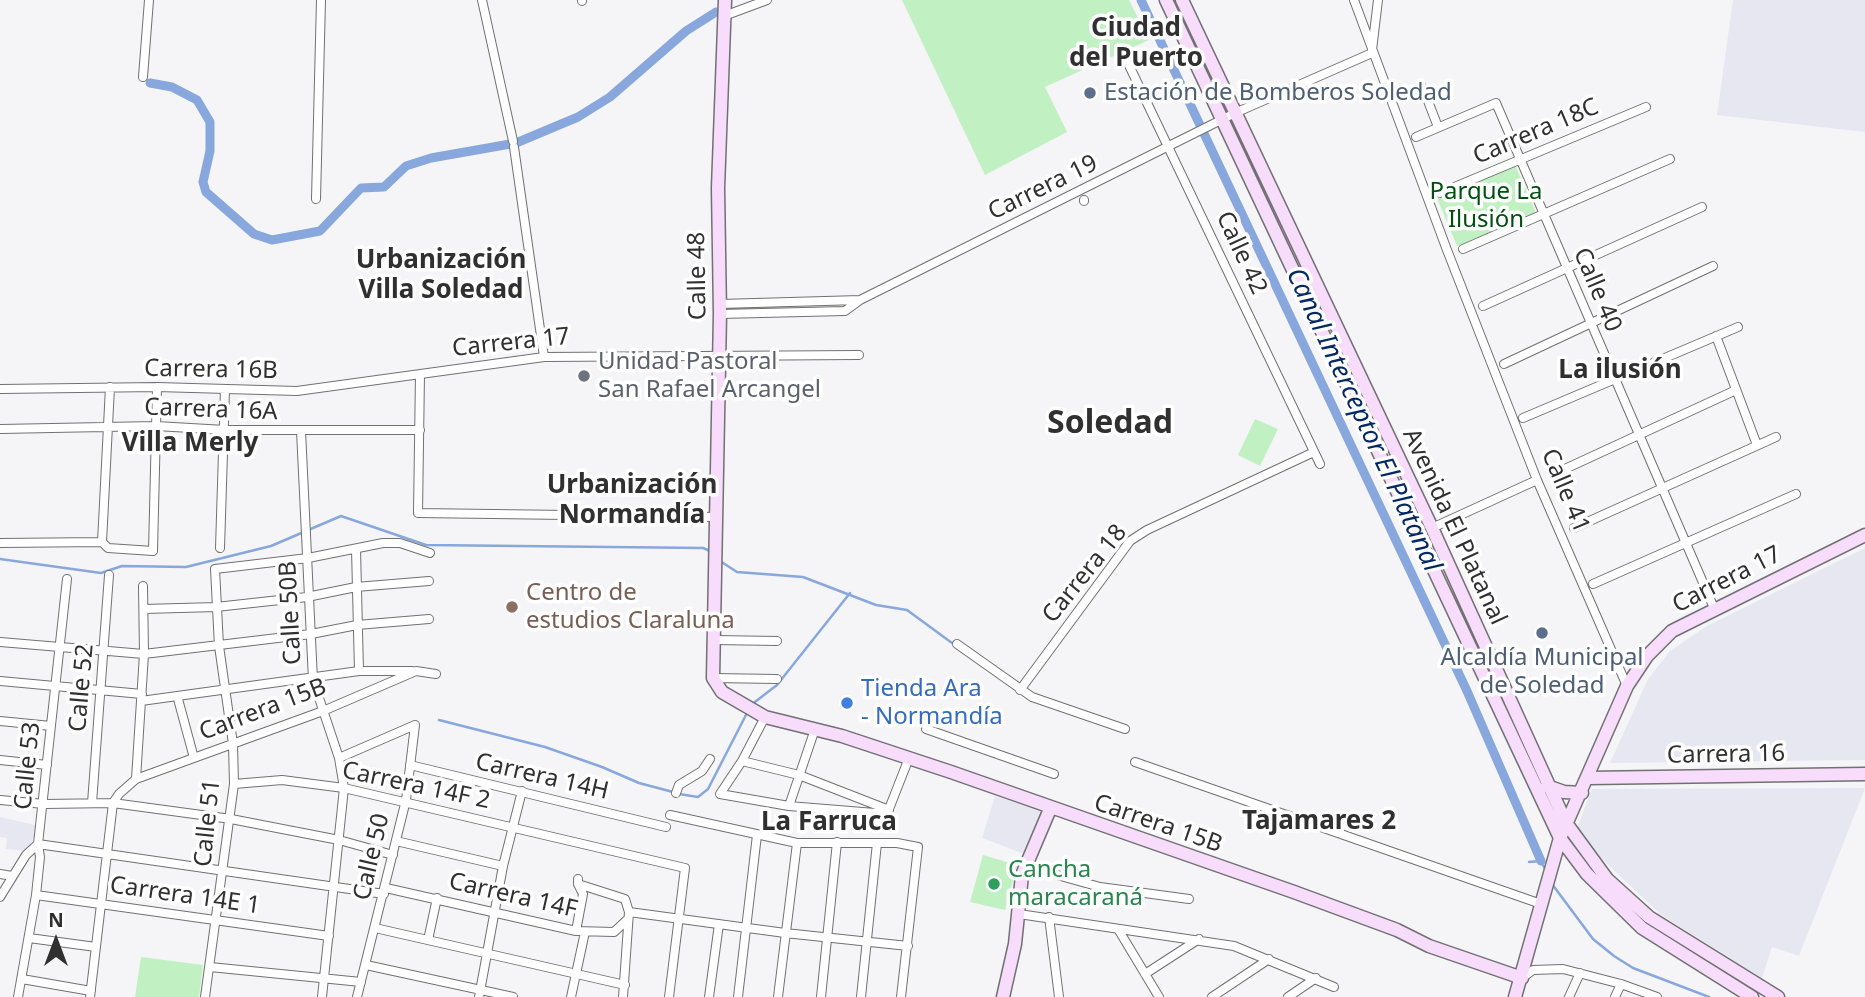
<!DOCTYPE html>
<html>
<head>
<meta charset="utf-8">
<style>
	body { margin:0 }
	#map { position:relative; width:1865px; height:997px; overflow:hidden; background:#f5f5f7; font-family:"Noto Sans",sans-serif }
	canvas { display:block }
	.north { position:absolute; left:21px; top:906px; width:70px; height:70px; -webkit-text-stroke:5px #fff; paint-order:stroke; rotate:0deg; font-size:19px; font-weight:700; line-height:28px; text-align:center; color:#303031 }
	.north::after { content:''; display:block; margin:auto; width:24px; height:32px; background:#303031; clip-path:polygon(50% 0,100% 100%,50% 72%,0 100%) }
</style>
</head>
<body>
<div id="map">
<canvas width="1865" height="997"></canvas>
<div class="north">N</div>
</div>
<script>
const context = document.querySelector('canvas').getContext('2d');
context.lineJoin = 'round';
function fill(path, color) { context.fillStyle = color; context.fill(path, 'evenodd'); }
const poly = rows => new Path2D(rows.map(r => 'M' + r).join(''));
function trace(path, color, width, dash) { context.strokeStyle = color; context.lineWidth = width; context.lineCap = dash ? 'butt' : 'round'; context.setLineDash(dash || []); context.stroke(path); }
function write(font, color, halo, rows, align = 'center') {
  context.font = font + ' "Noto Sans",sans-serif'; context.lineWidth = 7; context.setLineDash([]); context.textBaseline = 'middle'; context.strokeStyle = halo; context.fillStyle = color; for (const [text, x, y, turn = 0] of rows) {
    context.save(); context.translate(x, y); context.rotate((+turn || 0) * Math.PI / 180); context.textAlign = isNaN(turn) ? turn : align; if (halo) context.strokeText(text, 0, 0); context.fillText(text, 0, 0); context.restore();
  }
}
fill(poly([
	[1733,0,1865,0,1865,132,1717,115],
	[1865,548,1865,760,1610,763,1648,679,1670,651,1707,626],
	[1865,788,1799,956,1772,947,1762,978,1660,914,1601,858,1577,828,1592,789],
	[995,796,1045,812,1027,855,982,838],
	[0,817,39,826,27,851,6,849,7,838,0,837]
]), '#e6e7f1');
fill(poly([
	[902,0,1129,0,1149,40,1045,87,1067,132,985,175],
	[1515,165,1536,213,1457,246,1437,198],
	[1255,419,1278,429,1260,466,1238,455],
	[983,855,1017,865,1005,910,970,902],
	[141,957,203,965,199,997,135,997]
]), '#c1f0c2');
trace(poly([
	[0,559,101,573,122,566,186,567,271,546,341,516,426,545,703,548,710,551],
	[720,561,737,572,803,577,876,605,907,610,952,643],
	[751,705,777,685,850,593],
	[439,720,545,747,602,767,639,783,673,792],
	[679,794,698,797,708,789,748,711],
	[1529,862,1541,861,1546,871],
	[1552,884,1593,939,1614,956,1633,968,1709,997]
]), '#87a7dd', 2.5);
trace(poly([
	[1141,0,1467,691,1541,861],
	[150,83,172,87,197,100,210,122,210,151,203,182,206,192,254,234,272,240,320,231,361,188,384,187,406,166,431,158,516,143,578,117,610,97,686,31,716,12]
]), '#87a7dd', 9);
const street = poly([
	[482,0,513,141],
	[582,0,582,1],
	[1354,0,1447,250,1537,480,1627,686],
	[724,16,767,0],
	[1372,50,1378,0],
	[1126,59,1320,464],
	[143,77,149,0],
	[1423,88,1438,127],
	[1416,137,1496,103,1714,608],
	[514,147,544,357],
	[1440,193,1646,107],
	[316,199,321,0],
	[1084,200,1084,201],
	[1463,249,1670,159],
	[720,304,860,300,1235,113,1372,53],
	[1483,306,1702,207],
	[720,314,845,311,860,300],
	[1716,336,1757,445],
	[1504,364,1713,266],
	[420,374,418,513,717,517],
	[0,389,157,387,297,391,544,357,859,355],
	[1523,418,1738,327],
	[0,429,156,426,225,430,420,430],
	[301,431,313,680,339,758,344,788,322,997],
	[1554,474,1736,390],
	[1432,528,1537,480],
	[1574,528,1776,437],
	[102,542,110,387],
	[0,543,102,542,108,548,153,551,157,387],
	[220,548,225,389],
	[356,549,359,671],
	[1593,584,1796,494],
	[144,609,216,607,307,597,356,587,429,581],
	[714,640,777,641],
	[0,642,144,654,311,634,357,625,429,619],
	[957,644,1032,697,1125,729],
	[713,678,777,679],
	[0,681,142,694],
	[1020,690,1130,541,1147,530,1314,452],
	[178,699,194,758],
	[141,701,359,671,412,671],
	[765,717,742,761,720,794,789,806,887,814,909,758],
	[0,721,51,726],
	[926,729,1054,774],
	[339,758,415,725],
	[0,760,47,765],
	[742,761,799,775,889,810],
	[1135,762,1541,904],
	[410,765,666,827],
	[136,779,144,654,143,586],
	[234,784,282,780,344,788,685,868,669,997],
	[676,793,679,785,702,771,710,759],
	[0,800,44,804,113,803,231,819,339,840,393,855],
	[92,803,109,575],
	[789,806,815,729],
	[670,815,797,843,897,843,918,847,901,997],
	[396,841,503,866],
	[1025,866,1100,887,1189,899],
	[0,874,12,876],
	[578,879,578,884,625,899,629,912,623,997],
	[386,888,576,931,614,932,628,919],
	[36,895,329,936],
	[0,897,26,855,38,844,384,894],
	[629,912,785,933,908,946],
	[1019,914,1234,946,1334,987],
	[1049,917,1059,997],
	[375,928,625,985],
	[1118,929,1159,997],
	[576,931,583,894,578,884],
	[29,938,96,947],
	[428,940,437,898],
	[366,965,513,997],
	[210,967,361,982],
	[1145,974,1199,939],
	[1522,978,1533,970,1563,969,1621,984,1657,997],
	[22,979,91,991],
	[18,997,36,895,40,857,38,844,67,579],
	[90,997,113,803,119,794,136,779,323,711,416,671,436,674],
	[205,997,234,784,233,744,219,646,215,569,308,558,383,543,400,543,430,553],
	[357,997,406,800,415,725],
	[479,997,503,866,522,791],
	[571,997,585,932],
	[709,997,719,924],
	[738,997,757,835],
	[778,997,797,843],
	[821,997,837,842],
	[861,997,877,843],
	[1212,997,1269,959],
	[1288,997,1316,978],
	[1569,997,1580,973],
	[1615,997,1621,984]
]);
const secondary = poly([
	[725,0,718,188,720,314,713,678,722,692,765,717,842,736,951,772,1294,892,1397,930,1429,946,1522,978],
	[1166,0,1560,838,1587,874,1642,928,1752,997],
	[1182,0,1432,528,1566,823,1607,879,1649,917,1778,997],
	[1588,778,1865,774],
	[1547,786,1564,792,1582,793],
	[1003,997,1015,944,1022,875,1050,809],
	[1515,997,1560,838,1627,686,1647,656,1672,631,1865,535]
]);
trace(street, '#717173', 10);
trace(secondary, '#717173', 15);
trace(street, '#fff', 8);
trace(secondary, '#f8dcfb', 12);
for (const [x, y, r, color] of [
	[1090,93,7,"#5c6f8a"],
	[584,376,7,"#6b7280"],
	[512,607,7,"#8d6e63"],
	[1542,633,7,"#5c6f8a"],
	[847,703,7,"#3f7fe0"],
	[994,884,7,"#2e9e5b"]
]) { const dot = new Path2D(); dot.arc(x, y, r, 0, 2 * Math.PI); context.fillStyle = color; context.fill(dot); trace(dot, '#fff', 2.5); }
write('24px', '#4e5e75', '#fff', [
	["Estación de Bomberos Soledad",1104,93],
	["Alcaldía Municipal",1542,658,"center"],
	["de Soledad",1542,686,"center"]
], 'left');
write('24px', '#303031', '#fff', [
	["Carrera 18C",1536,132,-23],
	["Carrera 19",1043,188,-26],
	["Calle 42",1241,253,65],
	["Calle 48",698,276,-91],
	["Calle 40",1597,290,67],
	["Carrera 17",511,343,-6],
	["Carrera 16B",211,370,1],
	["Carrera 16A",211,410,2],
	["Calle 41",1565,491,67],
	["Avenida El Platanal",1454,527,65],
	["Carrera 18",1085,574,-51],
	["Carrera 17",1727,580,-27],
	["Calle 50B",291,613,-93],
	["Calle 52",82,688,-85],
	["Carrera 15B",263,710,-21],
	["Carrera 16",1726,755,-1],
	["Calle 53",28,766,-84],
	["Carrera 14H",542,777,13],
	["Carrera 14F 2",416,786,12],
	["Calle 51",208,823,-84],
	["Carrera 15B",1158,824,19],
	["Calle 50",372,857,-77],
	["Carrera 14E 1",185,896,8],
	["Carrera 14F",513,896,13]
]);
write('24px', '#004f11', '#fff', [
	["Parque La",1486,192],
	["Ilusión",1486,220]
]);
write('24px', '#5b616d', '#fff', [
	["Unidad Pastoral",598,362],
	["San Rafael Arcangel",598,390]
], 'left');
write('24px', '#785e54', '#fff', [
	["Centro de",526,593],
	["estudios Claraluna",526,621]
], 'left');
write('24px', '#366cbe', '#fff', [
	["Tienda Ara",861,689],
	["- Normandía",861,717]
], 'left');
write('24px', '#27864d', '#fff', [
	["Cancha",1008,870],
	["maracaraná",1008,898]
], 'left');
write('bold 26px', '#303031', '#fff', [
	["Ciudad",1136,29],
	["del Puerto",1136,59],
	["Urbanización",441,261],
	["Villa Soledad",441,291],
	["La ilusión",1620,371],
	["Villa Merly",190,444],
	["Urbanización",632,486],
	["Normandía",632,516],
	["Tajamares 2",1319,822],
	["La Farruca",829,823]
]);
write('italic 26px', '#042866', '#fff', [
	["Canal Interceptor El Platanal",1363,420,65]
]);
write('bold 32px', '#303031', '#fff', [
	["Soledad",1110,424]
]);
</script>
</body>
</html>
